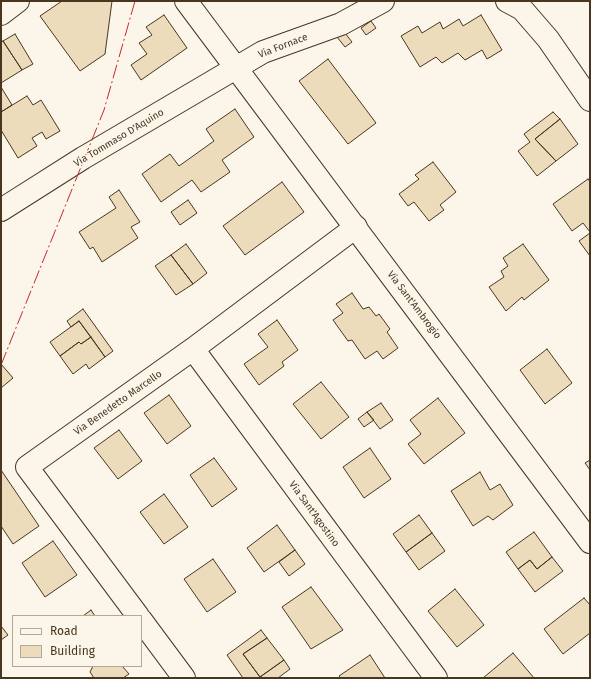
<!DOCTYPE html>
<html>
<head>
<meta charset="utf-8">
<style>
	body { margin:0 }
	#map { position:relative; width:591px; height:679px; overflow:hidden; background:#fbf6e9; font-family:"Fira Sans",sans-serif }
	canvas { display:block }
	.frame { position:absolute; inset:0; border:2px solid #4a3520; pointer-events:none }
	.legend { position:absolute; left:12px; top:615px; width:130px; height:52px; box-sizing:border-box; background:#fbf6e9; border:1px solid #b4a999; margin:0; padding:5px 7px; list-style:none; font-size:12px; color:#4a3520 }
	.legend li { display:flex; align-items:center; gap:8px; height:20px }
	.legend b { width:20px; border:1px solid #b4a999 }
</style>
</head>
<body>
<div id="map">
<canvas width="591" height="679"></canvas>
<div class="frame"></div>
<ul class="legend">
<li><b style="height:5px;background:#fbf6e9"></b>Road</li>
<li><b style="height:11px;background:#ecdcbc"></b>Building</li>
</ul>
</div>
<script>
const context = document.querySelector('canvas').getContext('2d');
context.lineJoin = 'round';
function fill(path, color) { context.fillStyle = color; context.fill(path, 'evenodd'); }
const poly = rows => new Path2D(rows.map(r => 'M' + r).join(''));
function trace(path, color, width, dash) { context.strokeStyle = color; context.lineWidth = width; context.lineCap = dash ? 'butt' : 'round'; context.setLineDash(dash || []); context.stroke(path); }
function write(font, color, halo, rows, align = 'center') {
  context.font = font + ' "Fira Sans",sans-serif'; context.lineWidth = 3; context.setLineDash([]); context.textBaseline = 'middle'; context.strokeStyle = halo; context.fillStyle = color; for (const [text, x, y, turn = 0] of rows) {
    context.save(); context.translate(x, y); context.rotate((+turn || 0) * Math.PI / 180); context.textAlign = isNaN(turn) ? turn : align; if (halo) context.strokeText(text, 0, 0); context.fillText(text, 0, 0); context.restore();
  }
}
const building = poly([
	[62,1,112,1,105,54,80,71,40,16,62,1],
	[164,15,187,48,141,80,131,65,147,54,139,43,152,35,146,27,164,15],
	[481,15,502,50,487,59,482,50,465,60,458,53,442,63,436,57,420,67,401,36,418,26,422,33,440,22,443,29,459,19,463,26,481,15],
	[371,21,376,28,366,35,361,28,371,21],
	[345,33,352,42,345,47,337,37,345,33],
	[15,34,33,64,22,70,3,41,15,34],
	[3,41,22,70,1,83,1,42,3,41],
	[328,59,376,123,348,144,299,81,328,59],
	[1,87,12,105,1,112,1,87],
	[27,96,33,105,41,100,60,131,46,139,42,132,32,138,37,146,18,158,1,130,1,112,27,96],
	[235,109,254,137,222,160,230,172,201,192,192,180,161,202,142,174,170,154,179,166,214,141,206,129,235,109],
	[553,112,560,119,535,139,556,161,537,176,518,151,530,142,524,134,553,112],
	[560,119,578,144,556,161,535,139,560,119],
	[433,162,456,192,440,205,444,210,429,221,414,202,408,206,399,194,419,179,415,175,433,162],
	[588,179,590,182,590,232,583,223,572,231,553,204,588,179],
	[282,182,304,212,245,255,223,226,282,182],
	[119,190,140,222,131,227,138,238,102,262,93,247,90,249,79,232,116,208,109,197,119,190],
	[188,200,197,213,180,225,171,212,188,200],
	[590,233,590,256,579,241,590,233],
	[186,244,207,273,193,284,171,255,186,244],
	[523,244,549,280,524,300,522,297,506,311,489,287,504,277,501,271,508,266,503,258,523,244],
	[171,255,193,284,176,295,155,266,171,255],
	[352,293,363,309,369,307,376,316,379,314,390,329,387,332,398,348,383,359,377,351,365,359,352,340,348,341,333,320,343,313,336,304,352,293],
	[83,309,113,351,105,357,79,321,71,327,67,321,83,309],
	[277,320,298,350,282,362,284,366,259,385,244,364,268,347,258,334,277,320],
	[79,321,91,337,81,344,79,342,60,356,50,342,79,321],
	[91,337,105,357,89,369,86,364,73,374,60,356,79,342,81,344,91,337],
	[547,349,572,383,545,404,520,370,547,349],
	[1,364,13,378,1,388,1,364],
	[321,382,349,417,321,439,293,404,321,382],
	[169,395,191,426,167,444,144,413,169,395],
	[438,398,465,433,424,464,408,444,421,434,410,420,438,398],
	[381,403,393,420,380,429,367,412,381,403],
	[367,412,374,420,364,427,358,419,367,412],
	[119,430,142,461,118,479,94,448,119,430],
	[370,448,391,479,364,498,343,467,370,448],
	[214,458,237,489,212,507,190,475,214,458],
	[590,460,590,470,585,463,590,460],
	[1,470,39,526,13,544,1,526,1,470],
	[480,472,490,490,500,484,513,505,493,520,488,516,473,526,451,491,480,472],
	[164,494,188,527,164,544,140,512,164,494],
	[419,515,432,533,406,552,393,534,419,515],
	[277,525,295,550,264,572,247,548,277,525],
	[534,532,552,557,537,569,530,560,518,569,506,552,534,532],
	[432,533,445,551,419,570,406,552,432,533],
	[53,541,77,575,45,597,22,563,53,541],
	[295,550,305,564,289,576,279,562,295,550],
	[552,557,563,571,535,592,518,569,530,560,537,569,552,557],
	[213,559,236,592,207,612,184,579,213,559],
	[311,587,343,630,311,649,282,607,311,587],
	[455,589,484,625,457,647,428,611,455,589],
	[584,598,590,605,590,633,563,654,544,629,584,598],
	[91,610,95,616,83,616,91,610],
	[1,626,8,635,1,640,1,626],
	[261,630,267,638,243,654,260,677,284,660,290,669,278,678,243,678,227,655,261,630],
	[267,638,284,660,260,677,243,654,267,638],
	[513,653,534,678,483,678,513,653],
	[370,655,385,678,341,678,339,676,370,655],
	[93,666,122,666,129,674,123,678,94,678,90,672,93,666]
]);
fill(building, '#ecdcbc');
trace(building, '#4a3520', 1);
const minor = poly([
	[186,1,590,542],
	[507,1,522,9,548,39,590,100],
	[1,14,18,1],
	[1,210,83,158,263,52,341,24,383,1],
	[193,349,436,678],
	[138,616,27,467,193,349,356,227],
	[141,620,184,678]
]);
trace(minor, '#4a3520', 24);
trace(minor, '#fbf6e9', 22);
trace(poly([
	[1,365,104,110,135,1]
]), '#c62828', 1, [14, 3, 2, 3]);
write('10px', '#4a3520', '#fbf6e9', [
	["Via Fornace",283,46,-21],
	["Via Tommaso D'Aquino",119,138,-31],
	["Via Sant'Ambrogio",414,305,53],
	["Via Benedetto Marcello",118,403,-35],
	["Via Sant'Agostino",314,514,54]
]);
</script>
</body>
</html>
